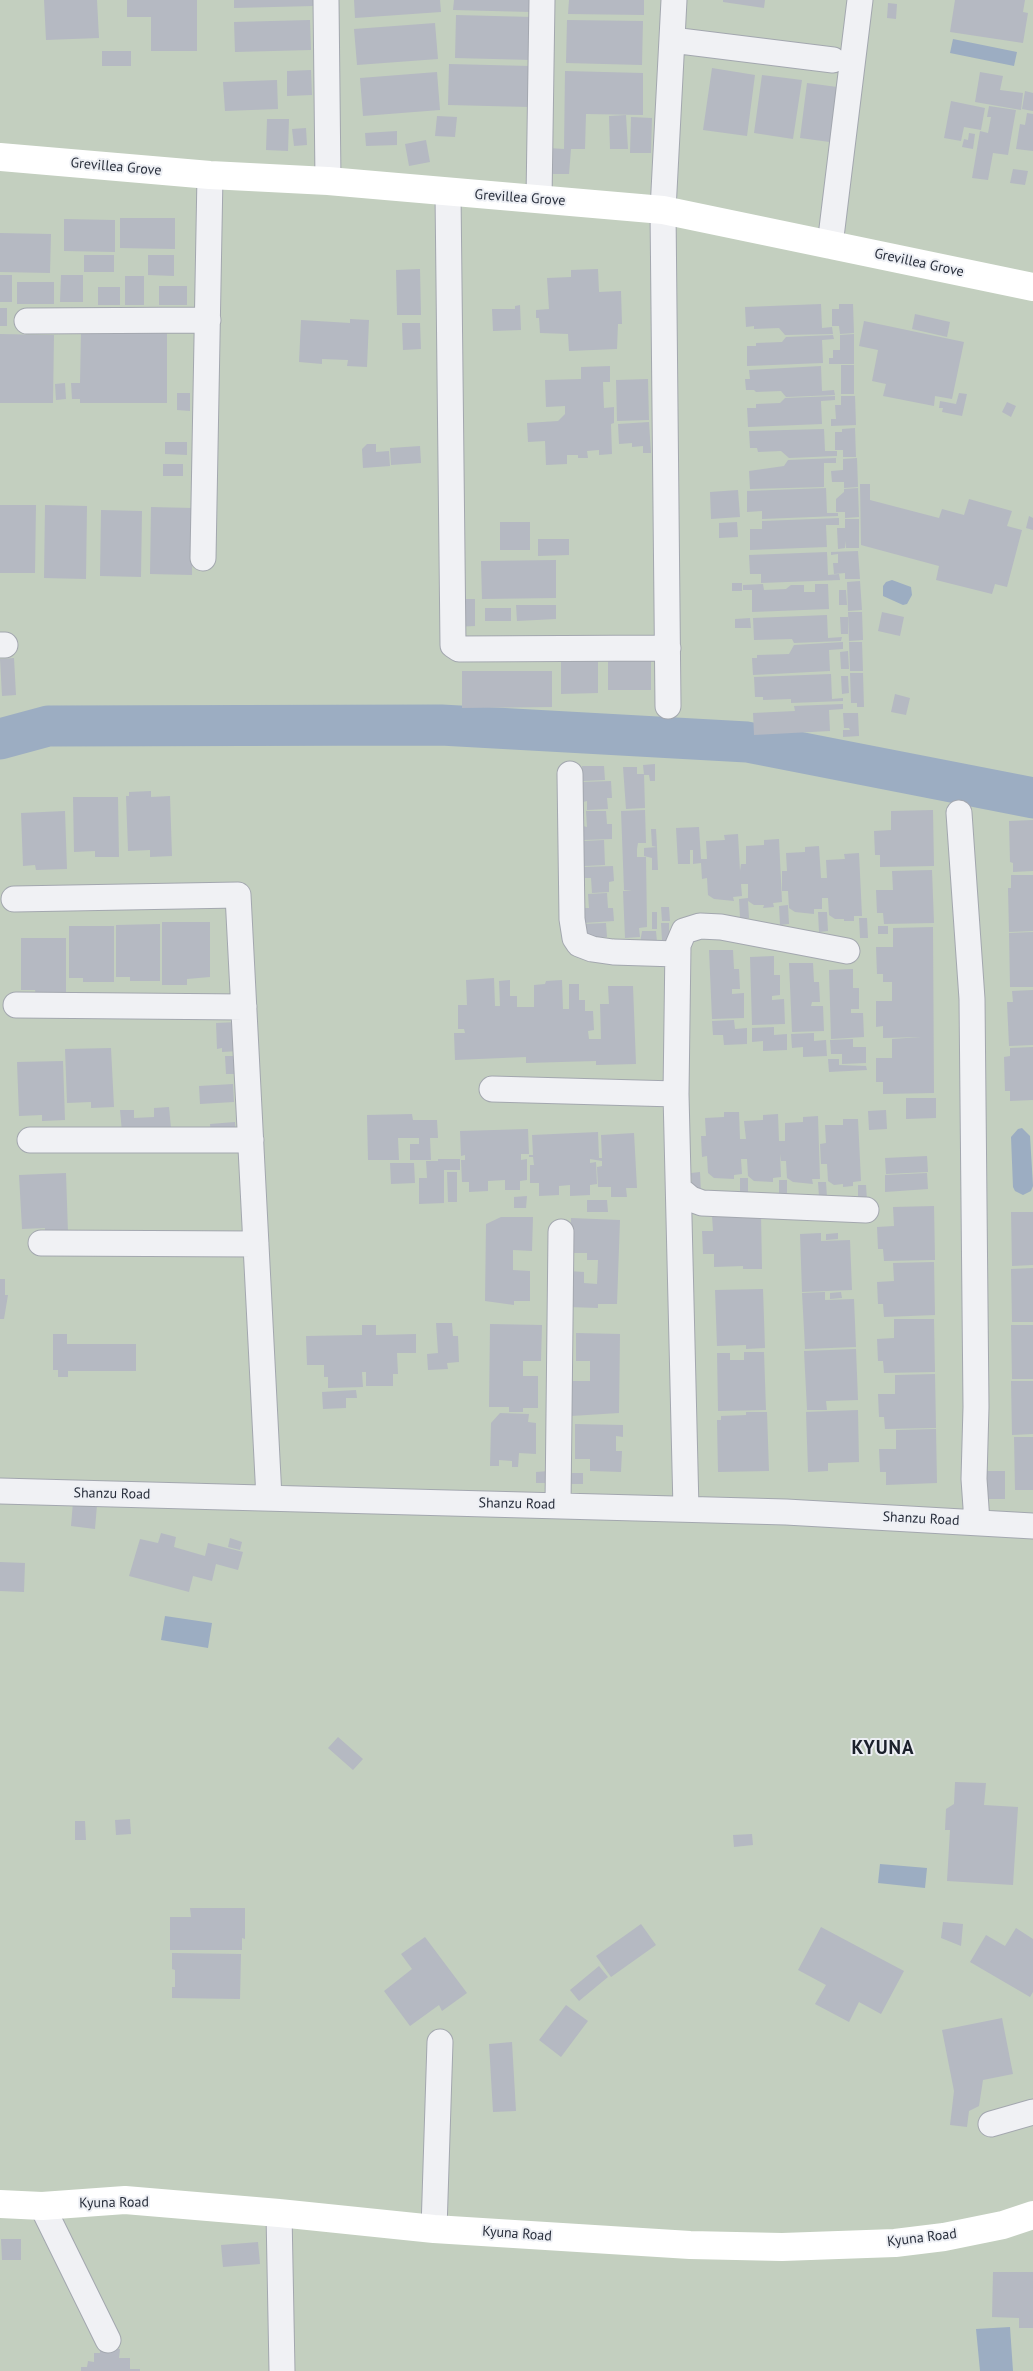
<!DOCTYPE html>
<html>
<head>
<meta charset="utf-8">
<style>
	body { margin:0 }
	canvas { display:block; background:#dde0e6 }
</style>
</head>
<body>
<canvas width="1033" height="2371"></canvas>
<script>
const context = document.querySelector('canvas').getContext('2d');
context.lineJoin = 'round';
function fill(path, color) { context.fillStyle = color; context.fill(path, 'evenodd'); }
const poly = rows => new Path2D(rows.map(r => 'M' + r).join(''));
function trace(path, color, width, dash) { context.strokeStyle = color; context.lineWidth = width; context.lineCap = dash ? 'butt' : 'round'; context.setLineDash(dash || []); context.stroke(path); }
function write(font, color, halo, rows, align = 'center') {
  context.font = font + ' "PT Sans",sans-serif'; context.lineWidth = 4; context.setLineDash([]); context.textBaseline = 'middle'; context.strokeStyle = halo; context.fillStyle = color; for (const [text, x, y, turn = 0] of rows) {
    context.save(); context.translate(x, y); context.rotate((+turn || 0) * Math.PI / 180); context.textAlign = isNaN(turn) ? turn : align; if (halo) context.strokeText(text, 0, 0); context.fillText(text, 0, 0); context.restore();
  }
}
fill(poly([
	[0,0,1033,0,1033,2371,0,2371]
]), '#c3cfbf');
fill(poly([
	[953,39,1017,52,1014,66,950,53],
	[892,580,911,587,912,595,907,604,903,605,883,596,883,586,886,582],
	[1022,1128,1030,1136,1033,1186,1031,1191,1023,1195,1015,1191,1013,1187,1011,1137,1018,1129],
	[165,1616,212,1623,208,1648,161,1640],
	[880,1864,927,1868,925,1888,878,1883],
	[1010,2327,1013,2371,980,2371,976,2329]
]), '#9cadc2');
trace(poly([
	[0,739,48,726,441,725,747,742,1033,798]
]), '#9cadc2', 41);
fill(poly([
	[44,0,97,0,99,38,46,40],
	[127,0,197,0,197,51,151,51,151,17,127,17],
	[234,0,314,0,314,6,234,8],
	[354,0,440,0,441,12,355,18],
	[454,0,532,0,531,12,453,10],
	[569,0,644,0,644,15,568,14],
	[723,0,765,0,764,8,723,2],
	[955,0,1025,0,1023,12,1028,13,1023,43,950,32],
	[888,3,897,4,896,19,887,18],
	[456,15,533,17,532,60,455,58],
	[310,20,311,50,235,52,234,22],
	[567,20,643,21,642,65,566,63],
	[435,23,438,59,357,65,354,29],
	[102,51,131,51,131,66,102,66],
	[449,64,530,66,529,107,448,105],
	[712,68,755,75,747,136,703,130],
	[311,70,312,95,287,96,287,71],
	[565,71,643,73,643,115,586,114,585,149,571,149,569,174,547,174,549,148,564,149],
	[437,72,440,110,363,116,360,78],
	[980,72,1003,76,1000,90,1023,93,1021,110,975,102],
	[762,75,802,80,793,139,754,133],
	[277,80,278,109,225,111,223,82],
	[807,83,845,88,837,143,800,138],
	[1025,91,1033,93,1033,111,1022,109],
	[951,101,985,108,981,130,964,127,961,141,944,138],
	[989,106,1016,110,1008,155,993,153,988,180,972,178,980,131,988,133,991,117,987,117],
	[1027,113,1033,114,1033,151,1016,149,1020,124,1025,125],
	[626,115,628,149,610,149,609,116],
	[437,116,457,117,455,137,435,136],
	[631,117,652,118,651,153,630,153],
	[267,119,289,119,288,151,266,150],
	[306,128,307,145,294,146,292,129],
	[397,131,397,145,366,146,365,133],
	[969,133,975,134,973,149,962,147,964,139,968,140],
	[426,140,430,162,409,166,405,144],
	[1013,169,1028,171,1025,185,1010,183],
	[120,218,175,218,175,249,120,248],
	[64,219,115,220,115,252,64,251],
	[0,233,51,234,50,273,0,272],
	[84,255,114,255,114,272,84,272],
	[148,255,174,255,174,276,148,275],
	[420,269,421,315,397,315,396,270],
	[598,269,599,292,621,291,622,324,618,324,617,349,569,351,568,334,540,333,539,318,536,318,536,310,549,309,547,278,571,277,571,270],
	[0,275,12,275,12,302,0,302],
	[61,275,83,275,83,302,60,302],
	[125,276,144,276,144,305,125,305],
	[17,282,54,282,54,304,17,304],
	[159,286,187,286,187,305,159,305],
	[98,287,120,287,120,305,98,305],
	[821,304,822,328,832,327,833,334,785,335,779,328,754,329,754,326,746,327,745,307],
	[839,304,853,304,854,333,840,334,839,326,832,326,832,309,839,309],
	[520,305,521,330,493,331,492,309,515,309,515,306],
	[0,308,7,308,7,326,0,326],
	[915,314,950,322,947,337,912,329],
	[350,319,369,320,367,367,347,366,348,360,322,359,322,364,299,362,301,320,350,323],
	[864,321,964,342,952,399,935,396,934,406,883,396,886,384,872,381,878,350,859,346],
	[402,323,420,323,421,349,403,350],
	[81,331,167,332,167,403,80,403,80,399,72,399,71,383,80,383],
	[0,334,54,335,53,403,0,403],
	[854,334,854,364,829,364,829,358,833,358,833,350,840,350,840,335],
	[833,335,834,339,822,340,823,363,747,366,747,346,756,346,756,343,782,342,786,337],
	[841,365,854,365,854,394,841,394],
	[610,366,610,382,603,382,604,408,614,407,614,423,611,424,612,454,599,455,599,450,587,451,588,458,578,458,578,455,567,455,567,464,546,465,545,441,528,442,527,423,558,421,565,414,565,406,546,407,545,380,581,379,581,367],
	[821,366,822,391,834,390,835,395,786,397,781,391,756,392,754,390,746,390,745,379,750,379,749,370],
	[648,379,649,420,617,421,616,380],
	[65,383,66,399,56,400,55,384],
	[177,393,190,393,190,411,177,410],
	[959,393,967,394,962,416,942,412,943,408,939,408,940,401,956,404],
	[835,396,835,400,821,401,822,424,748,427,747,408,756,408,756,404,780,403,785,398],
	[841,396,855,396,856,425,831,426,831,419,836,419,835,405,841,405],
	[1007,402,1016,406,1011,417,1002,412],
	[649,422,651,453,643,453,643,446,632,447,632,443,619,444,618,424],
	[855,428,856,457,843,457,843,450,835,450,835,432,842,432,842,429],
	[824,429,825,451,837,451,837,456,789,458,781,451,758,452,757,448,750,448,749,431],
	[165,442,187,442,187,455,165,454],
	[367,444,376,444,376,452,389,451,390,466,363,468,362,449],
	[420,446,421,463,391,465,390,448],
	[836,458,836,463,824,463,824,487,750,489,749,471,784,466,788,460],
	[857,458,858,487,844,488,844,482,832,482,831,471,843,470,843,459],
	[163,464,183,464,183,476,163,476],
	[860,484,870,484,870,500,939,518,942,509,964,515,969,499,1012,511,1007,526,1022,530,1007,587,995,584,992,594,936,580,939,566,861,545],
	[826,488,827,513,838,513,838,516,762,519,762,511,747,512,747,491],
	[858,488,859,517,845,518,845,512,836,512,836,499,844,492,844,489],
	[738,490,740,517,711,519,710,492],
	[0,505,36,505,35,573,0,573],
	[45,505,87,506,86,579,44,578],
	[151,507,193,508,192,575,150,574],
	[101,510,142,511,141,577,100,576],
	[1029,516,1033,518,1033,530,1026,528],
	[839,518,839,525,826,525,827,547,750,550,750,529,762,529,762,521],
	[845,519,859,519,859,548,846,548,846,541,845,548,838,549,837,528,845,528],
	[500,522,530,522,530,550,500,550],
	[737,522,738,537,719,538,719,523],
	[538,539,569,539,569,555,538,556],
	[858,551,860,579,845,579,845,573,834,574,833,563,838,563,838,554,831,555,831,552],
	[827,552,828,575,839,574,840,580,761,583,761,574,750,574,749,555],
	[556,560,556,598,482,599,481,561],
	[860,581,862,610,848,611,847,582],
	[732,583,742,583,742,591,732,591],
	[763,584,764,590,786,589,791,585,804,585,804,592,815,592,815,584,828,584,829,609,752,612,752,590,743,590,743,585],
	[839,590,846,590,847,605,839,605],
	[454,599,475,599,475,626,454,627],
	[516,605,556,605,556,619,517,621],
	[485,608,511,608,511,621,485,621],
	[848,612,862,612,863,640,849,641],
	[882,612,904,617,900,636,878,631],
	[827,615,828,638,842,637,841,641,794,643,792,639,754,640,753,618],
	[840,617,848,617,848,634,841,634],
	[750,618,751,628,735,628,735,619],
	[843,642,843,649,829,650,830,671,753,675,752,658,757,658,757,655,789,654,794,645],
	[849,642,862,642,863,671,850,671],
	[848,651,849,669,841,669,840,652],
	[651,657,651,690,608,690,608,658],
	[14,658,16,695,2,696,0,659],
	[561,661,598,661,598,693,561,694],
	[462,671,552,671,552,707,462,708],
	[850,673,863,673,864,707,857,707,857,703,851,703],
	[831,674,832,699,843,698,843,701,791,703,791,699,763,700,763,697,755,697,754,677],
	[841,676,848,676,849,693,842,694],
	[895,694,910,698,906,715,891,712],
	[843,704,843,709,829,710,830,731,754,735,753,713,795,711,794,706],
	[843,713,858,713,859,736,843,737,843,730,850,730,849,728,844,728],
	[655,764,655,781,650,781,649,775,644,775,643,765],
	[582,766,604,766,605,780,583,781],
	[623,767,637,767,637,774,644,774,645,808,626,809],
	[611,781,612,798,607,798,608,809,587,810,587,801,583,802,582,782],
	[151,791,151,797,170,796,172,856,150,857,150,850,128,851,126,796,129,796,129,792],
	[73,797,118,797,119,857,95,857,95,851,74,852],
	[645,810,646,843,638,843,637,849,637,857,646,857,647,927,639,928,640,937,625,938,623,891,632,891,624,890,621,811],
	[933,810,934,866,880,867,880,855,875,855,874,831,891,830,891,811],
	[65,811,67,869,36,870,35,865,23,866,21,813],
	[586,811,606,811,607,824,612,824,612,839,583,840,583,826,587,827],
	[1033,820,1033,871,1013,872,1013,863,1010,862,1009,821],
	[699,827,701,859,707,859,706,841,725,840,724,835,738,834,740,871,741,864,746,864,746,846,764,845,764,840,779,839,782,902,773,903,774,907,763,908,764,905,754,905,748,901,749,918,740,918,739,899,748,898,748,884,741,884,742,896,733,897,734,901,714,899,708,895,707,878,702,879,701,863,693,864,693,850,690,850,690,864,678,864,676,828],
	[651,829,656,829,657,847,652,846],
	[604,840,605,865,584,866,584,841],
	[819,846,821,878,827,878,826,860,845,859,844,854,859,853,862,916,854,916,854,921,844,921,844,919,835,919,829,915,828,898,822,898,822,909,814,909,814,914,795,912,789,908,788,891,782,891,782,871,787,871,786,853,805,852,805,847],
	[657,847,658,870,652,870,652,858,644,856,644,848],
	[613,866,614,881,609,882,609,892,592,893,591,878,584,878,583,867],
	[932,870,934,923,884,924,883,913,877,913,876,890,893,890,892,871],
	[1011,875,1033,875,1033,931,1009,932,1008,888,1011,888],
	[607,893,608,908,613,908,614,921,584,923,583,908,589,908,588,894],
	[788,905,789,924,780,925,779,906],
	[661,907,669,907,670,921,662,921],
	[652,912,657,912,657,929,652,929],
	[818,912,827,912,828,931,819,932],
	[859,918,867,918,868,938,860,938],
	[162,922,210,922,210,977,187,979,187,985,162,985],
	[606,923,607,937,584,938,583,924],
	[661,923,669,923,669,940,662,940],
	[160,924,160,981,130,981,130,977,116,977,116,925],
	[69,926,114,926,114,982,83,982,83,978,69,978],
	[878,926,888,926,888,934,878,934],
	[933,927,934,1093,883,1094,883,1082,876,1082,876,1058,892,1058,892,1039,921,1037,883,1038,883,1026,876,1027,876,1001,892,1001,892,982,883,982,883,974,877,974,876,947,893,947,893,928],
	[642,931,656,931,657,942,640,943],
	[1033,932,1033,987,1010,987,1009,933],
	[21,938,66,938,66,994,36,994,35,990,21,990],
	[709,950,733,950,734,969,739,969,740,989,732,989,732,994,744,993,744,1018,712,1019],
	[774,956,774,975,780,975,780,995,772,996,772,1000,784,999,785,1024,752,1025,750,957],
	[789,963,813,963,814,982,819,982,820,1002,812,1002,811,1006,823,1006,824,1031,792,1032],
	[853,969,853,988,859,988,859,1009,851,1009,851,1013,863,1013,864,1037,831,1039,829,970],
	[494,978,495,1006,500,1006,499,981,510,980,510,996,517,996,517,1007,534,1007,534,985,545,984,546,981,562,980,563,1009,569,1009,569,984,579,984,579,1000,585,1000,585,1011,593,1011,594,1030,588,1031,589,1039,601,1039,600,1004,609,1004,608,986,633,986,636,1064,596,1065,596,1061,526,1063,526,1057,455,1060,454,1033,465,1033,464,1029,458,1029,458,1005,467,1005,466,980],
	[1033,990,1033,1045,1009,1046,1007,1002,1013,1002,1012,991],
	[734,1020,735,1029,747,1028,747,1044,724,1045,723,1035,713,1035,712,1021],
	[238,1022,240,1051,222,1052,222,1048,217,1049,216,1023],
	[774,1027,774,1035,787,1034,787,1050,763,1051,763,1041,752,1042,752,1028],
	[814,1033,814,1041,826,1040,827,1056,803,1057,803,1047,792,1048,791,1034],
	[853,1039,853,1047,866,1047,866,1063,842,1064,842,1054,831,1054,830,1040],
	[1033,1047,1033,1100,1010,1101,1010,1091,1005,1091,1004,1057,1010,1056,1010,1048],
	[111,1048,114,1107,91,1108,91,1102,67,1103,65,1049],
	[225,1056,237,1056,238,1074,226,1074],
	[828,1059,839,1059,839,1065,866,1066,867,1070,829,1072],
	[63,1061,65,1120,42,1121,42,1115,19,1116,17,1062],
	[233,1084,234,1102,200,1104,199,1086],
	[906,1098,936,1098,936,1118,906,1119],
	[169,1107,171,1128,122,1132,120,1110,134,1110,134,1118,154,1117,154,1108],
	[886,1110,887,1129,869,1130,868,1111],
	[724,1112,739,1112,740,1139,746,1139,744,1121,763,1120,763,1115,778,1114,779,1141,785,1141,785,1123,803,1122,803,1117,818,1116,820,1179,812,1179,813,1184,793,1182,787,1178,786,1161,781,1161,780,1154,781,1177,773,1178,773,1182,754,1181,748,1176,747,1159,741,1159,742,1174,734,1175,734,1179,714,1178,708,1173,707,1156,702,1157,701,1136,706,1136,705,1118,724,1117],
	[412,1114,413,1120,437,1120,438,1138,430,1138,431,1160,410,1160,410,1144,419,1144,419,1138,398,1138,399,1160,368,1160,367,1115],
	[843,1119,858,1119,861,1181,853,1182,853,1186,843,1187,843,1184,834,1185,828,1181,827,1164,821,1164,820,1144,826,1143,825,1125,843,1125],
	[235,1122,236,1144,212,1146,210,1124],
	[528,1129,529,1154,521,1154,521,1160,527,1159,527,1180,520,1181,520,1190,505,1190,505,1180,488,1181,488,1191,469,1192,469,1182,462,1182,461,1160,465,1160,465,1155,461,1156,460,1131],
	[598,1132,599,1158,602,1158,601,1135,634,1133,637,1188,626,1188,627,1197,611,1197,611,1187,598,1187,597,1167,602,1166,602,1161,590,1159,590,1163,596,1162,597,1184,590,1185,590,1195,570,1196,570,1185,559,1186,559,1195,539,1196,539,1183,530,1183,530,1165,534,1165,533,1157,529,1157,529,1155,533,1155,532,1135],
	[927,1156,928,1172,886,1174,885,1158],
	[438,1159,460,1159,460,1170,444,1170,444,1203,419,1204,419,1178,427,1178,426,1161,438,1161],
	[390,1163,414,1163,415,1183,391,1184],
	[447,1172,457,1172,457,1202,448,1202],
	[700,1172,701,1192,693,1192,691,1173],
	[66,1173,68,1233,45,1234,45,1228,22,1229,19,1175],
	[927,1173,928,1189,885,1192,885,1175],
	[740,1178,748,1178,748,1194,740,1194],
	[779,1180,787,1180,787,1195,779,1196],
	[818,1182,826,1182,827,1197,819,1197],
	[858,1185,866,1185,867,1200,858,1200],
	[527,1196,526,1208,514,1208,514,1197],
	[587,1200,607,1200,608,1212,587,1212],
	[934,1206,935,1260,884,1261,883,1249,878,1249,877,1227,894,1226,893,1207],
	[1011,1212,1033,1212,1033,1265,1012,1266],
	[761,1214,762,1269,743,1269,743,1266,714,1267,714,1254,703,1254,702,1231,713,1231,712,1216],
	[501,1217,533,1217,532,1251,513,1250,513,1270,530,1271,530,1301,514,1301,514,1305,485,1301,486,1224],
	[571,1218,620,1220,617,1304,598,1304,598,1308,568,1307,569,1271,584,1272,584,1283,597,1284,598,1260,587,1260,587,1253,570,1253],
	[821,1233,821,1241,850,1240,852,1290,802,1292,800,1234],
	[838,1233,838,1239,826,1240,826,1234],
	[934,1262,935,1315,884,1317,883,1304,878,1304,877,1282,894,1281,893,1263],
	[1033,1268,1033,1322,1012,1322,1011,1269],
	[0,1279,5,1279,5,1295,8,1295,4,1319,0,1319],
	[763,1289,765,1348,746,1349,746,1345,717,1346,715,1290],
	[825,1292,825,1300,854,1299,856,1347,805,1349,802,1293],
	[841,1292,842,1298,830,1299,830,1293],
	[894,1319,934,1319,935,1372,884,1373,883,1361,878,1361,877,1339,894,1338],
	[436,1323,452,1323,453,1336,458,1336,459,1362,447,1363,448,1369,428,1370,427,1354,438,1353],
	[490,1324,542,1325,541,1361,523,1361,523,1376,538,1376,538,1408,523,1408,523,1412,509,1412,509,1407,489,1407],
	[362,1325,376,1325,376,1335,416,1334,416,1353,397,1353,398,1374,393,1374,393,1386,366,1386,366,1372,362,1372,363,1387,328,1388,328,1377,324,1377,324,1365,307,1365,306,1336,362,1335],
	[1011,1325,1033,1325,1033,1379,1012,1379],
	[576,1333,620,1334,619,1413,571,1416,571,1381,590,1381,590,1361,576,1361],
	[53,1334,67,1334,67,1344,136,1344,136,1371,68,1371,68,1377,58,1377,58,1370,53,1370],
	[856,1349,858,1400,826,1401,827,1410,807,1410,804,1351],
	[744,1352,764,1352,766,1410,718,1411,717,1353,730,1353,730,1360,744,1360],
	[935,1374,936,1428,885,1429,884,1417,879,1417,878,1394,895,1394,895,1375],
	[1011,1381,1033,1381,1033,1434,1012,1435],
	[356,1390,357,1398,346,1398,346,1408,323,1409,322,1392],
	[858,1410,859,1462,828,1463,828,1471,808,1472,806,1412],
	[746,1412,767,1412,769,1471,718,1472,717,1420,721,1420,721,1416,746,1415],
	[500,1413,529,1414,528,1422,536,1423,536,1454,519,1453,518,1467,512,1467,512,1461,499,1460,499,1466,490,1466,491,1423],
	[575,1424,623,1425,623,1437,616,1436,616,1451,622,1451,621,1472,590,1471,590,1459,575,1459],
	[936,1429,937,1483,886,1485,886,1472,880,1472,879,1449,896,1449,896,1430],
	[1014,1437,1033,1437,1033,1490,1015,1490],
	[549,1471,549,1483,536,1483,536,1472],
	[983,1471,1005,1471,1005,1499,983,1499],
	[570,1473,583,1473,583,1484,570,1484],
	[73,1502,97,1505,95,1529,71,1526],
	[161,1533,176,1537,174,1547,205,1556,208,1543,243,1552,238,1570,216,1564,212,1581,193,1576,189,1592,129,1576,140,1539,158,1543],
	[230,1538,242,1542,240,1550,228,1547],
	[0,1562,25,1563,24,1592,0,1591],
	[338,1737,363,1759,353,1770,328,1748],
	[955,1782,986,1783,984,1805,1018,1807,1013,1885,947,1881,950,1830,945,1830,946,1809,954,1804],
	[130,1819,131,1834,116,1835,115,1820],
	[75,1821,85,1821,86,1840,75,1840],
	[752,1834,753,1845,734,1847,733,1835],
	[190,1908,245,1908,245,1939,242,1938,242,1950,170,1950,170,1917,191,1917],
	[943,1922,963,1924,961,1946,941,1938],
	[641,1924,656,1945,611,1977,596,1956],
	[821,1927,904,1971,881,2014,859,2002,849,2022,815,2004,826,1985,798,1970],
	[1016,1928,1033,1939,1033,1992,1030,1997,970,1962,986,1935,1005,1946],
	[425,1937,467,1993,442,2011,439,2005,410,2026,384,1991,412,1969,401,1954],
	[172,1953,241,1954,240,1999,172,1998,172,1987,175,1987,175,1970,172,1969],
	[599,1966,608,1977,579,2001,570,1990],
	[566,2005,588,2021,561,2057,539,2040],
	[1002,2018,1013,2074,983,2080,979,2106,969,2111,967,2127,950,2125,954,2091,942,2030],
	[512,2042,516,2111,493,2112,489,2044],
	[1,2239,21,2239,21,2260,2,2260],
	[258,2242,260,2264,223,2267,221,2245],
	[993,2272,1033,2272,1033,2328,1019,2328,1019,2318,992,2317],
	[100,2348,120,2349,119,2358,130,2358,130,2369,140,2369,140,2371,81,2371,81,2367,87,2367,88,2361,94,2362,94,2353,100,2353]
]), '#b5b9c2');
const street = poly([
	[326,0,328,181],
	[672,40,833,60],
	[448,193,453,645,459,649,668,648],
	[539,199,542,0],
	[830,245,860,0],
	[27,321,208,320],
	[203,558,210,175],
	[0,645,5,645],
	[668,706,663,210,674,0],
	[570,774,572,919,575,938,579,944,592,949,613,952,677,954],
	[959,813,972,999,976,1407,974,1479,977,1522],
	[14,899,238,895,269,1498],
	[16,1005,244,1007],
	[492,1089,676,1094],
	[30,1140,251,1140],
	[679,1189,691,1199,702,1203,866,1210],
	[41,1243,256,1244],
	[0,1491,786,1512,1033,1526],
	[558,1505,561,1232],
	[686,1509,676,1094,678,945,684,931,700,926,721,927,847,951],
	[991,2124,1033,2112],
	[42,2206,108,2340],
	[279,2213,282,2371],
	[434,2229,440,2042]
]);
trace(street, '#a3a7af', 27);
trace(street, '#f0f1f4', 25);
trace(poly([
	[0,157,210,175,328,181,663,210,1033,287],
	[0,2204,42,2206,125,2200,279,2213,434,2229,690,2245,782,2247,895,2243,944,2237,1003,2225,1033,2215]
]), '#fff', 28);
write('14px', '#282e3b', '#edeff4', [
	["Grevillea Grove",116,167,5],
	["Grevillea Grove",520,198,4],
	["Grevillea Grove",919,263,12],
	["Shanzu Road",112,1494,1],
	["Shanzu Road",517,1504,1],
	["Shanzu Road",921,1519,3],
	["Kyuna Road",114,2203,-1],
	["Kyuna Road",517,2234,4],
	["Kyuna Road",922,2238,-7]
]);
context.letterSpacing = '1px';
write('bold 19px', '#1b202b', '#edeff4', [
	["KYUNA",883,1749]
]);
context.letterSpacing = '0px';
</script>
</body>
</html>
